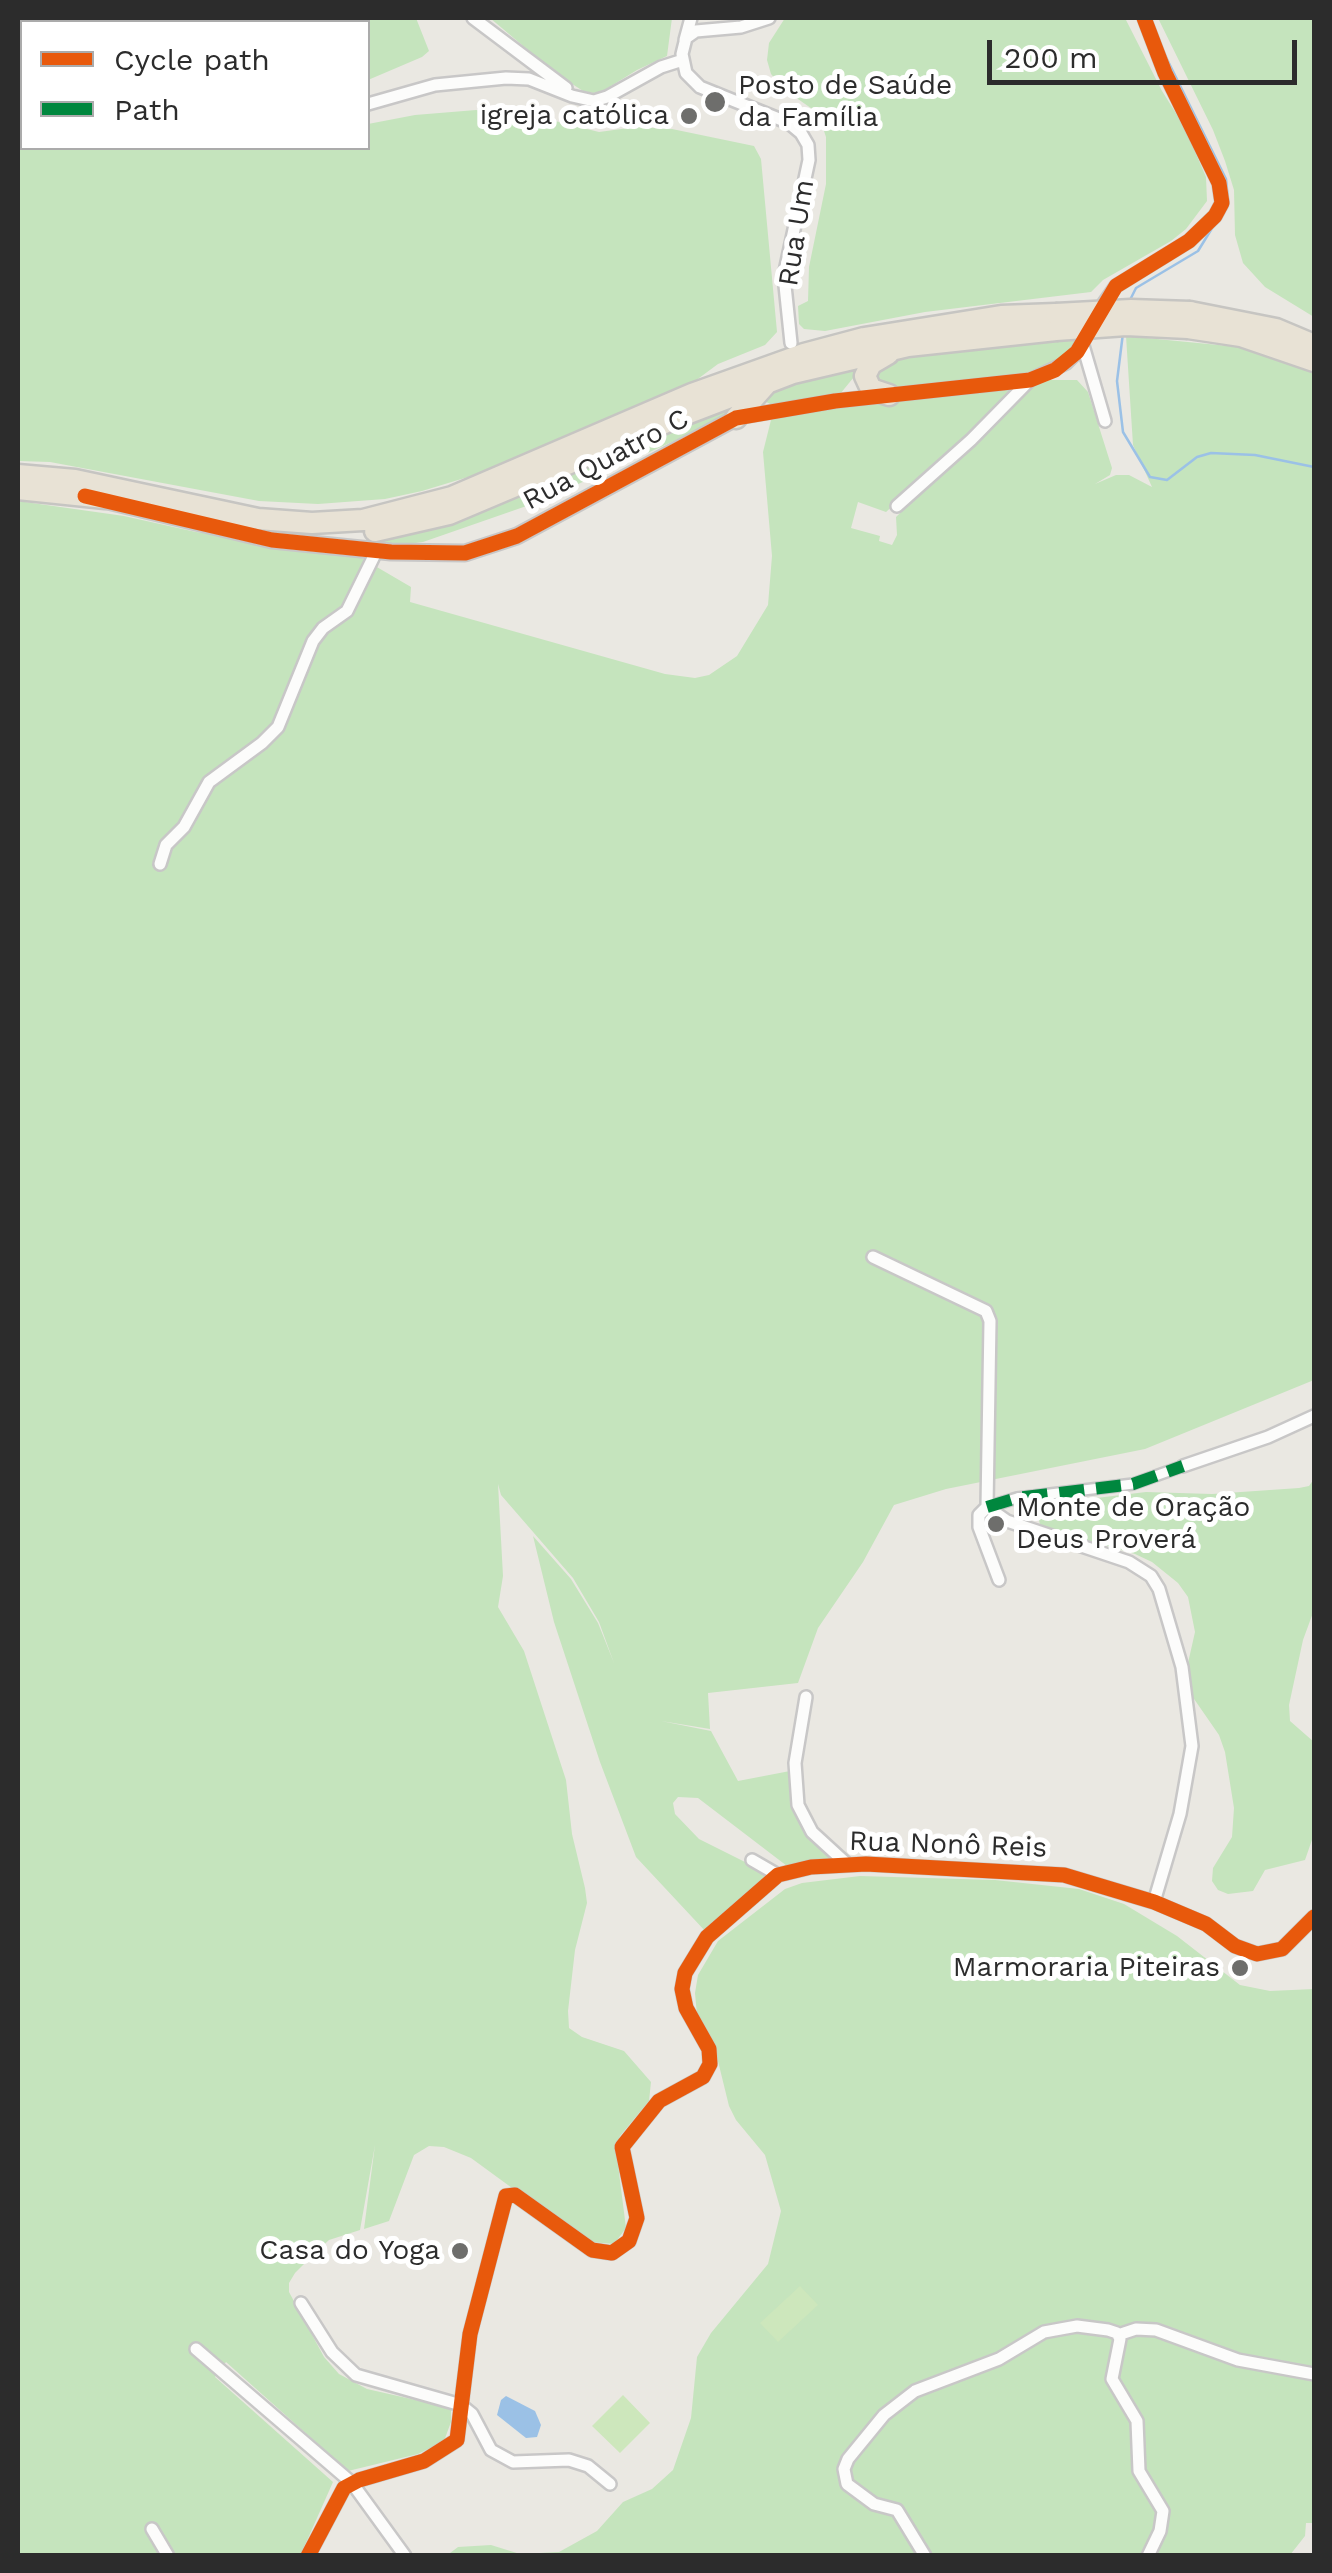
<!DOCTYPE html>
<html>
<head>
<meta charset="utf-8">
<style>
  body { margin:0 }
  #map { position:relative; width:1332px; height:2573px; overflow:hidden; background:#eae8e2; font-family:"Work Sans",sans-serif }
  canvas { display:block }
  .frame { position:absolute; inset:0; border:20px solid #2c2c2c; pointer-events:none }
  .legend { position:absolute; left:20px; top:20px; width:350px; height:130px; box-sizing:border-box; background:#fff; border:2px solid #ababab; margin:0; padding:12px 18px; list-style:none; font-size:30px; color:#2c2c2c }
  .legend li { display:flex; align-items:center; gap:20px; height:50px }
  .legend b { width:50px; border:2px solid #ababab }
  .scale { position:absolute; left:987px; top:40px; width:310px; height:45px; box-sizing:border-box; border:5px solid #2c2c2c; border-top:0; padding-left:12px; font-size:30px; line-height:35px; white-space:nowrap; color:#2c2c2c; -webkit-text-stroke:8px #fff; paint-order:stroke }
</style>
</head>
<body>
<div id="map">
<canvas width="1332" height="2573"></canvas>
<div class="frame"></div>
<ul class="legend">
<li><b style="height:12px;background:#e8590c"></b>Cycle path</li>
<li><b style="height:12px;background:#00873e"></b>Path</li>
</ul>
<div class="scale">200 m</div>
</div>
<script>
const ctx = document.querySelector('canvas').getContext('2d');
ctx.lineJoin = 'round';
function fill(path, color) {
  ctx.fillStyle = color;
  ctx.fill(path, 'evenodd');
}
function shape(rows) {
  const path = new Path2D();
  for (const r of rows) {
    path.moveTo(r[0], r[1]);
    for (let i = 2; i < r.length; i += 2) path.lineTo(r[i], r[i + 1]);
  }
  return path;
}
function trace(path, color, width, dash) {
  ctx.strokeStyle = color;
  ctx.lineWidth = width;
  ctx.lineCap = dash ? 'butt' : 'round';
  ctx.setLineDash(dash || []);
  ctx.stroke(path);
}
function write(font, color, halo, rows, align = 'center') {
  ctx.font = font + ' "Work Sans",sans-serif';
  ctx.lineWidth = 10;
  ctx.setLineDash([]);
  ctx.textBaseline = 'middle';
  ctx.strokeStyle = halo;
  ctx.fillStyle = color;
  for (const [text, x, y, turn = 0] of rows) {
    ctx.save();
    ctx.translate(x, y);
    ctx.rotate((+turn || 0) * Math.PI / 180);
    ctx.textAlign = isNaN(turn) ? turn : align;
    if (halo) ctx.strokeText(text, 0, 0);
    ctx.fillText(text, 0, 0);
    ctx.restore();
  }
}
fill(shape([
  [18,18,200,18,205,22,22,22,22,148,368,148,368,124,415,115,476,110,551,120,599,132,636,127,672,129,754,146,761,159,777,332,765,345,718,364,691,384,491,470,422,491,385,499,318,504,259,501,50,462,18,461],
  [240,18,416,18,429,51,422,57,368,80,368,22,242,22],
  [490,18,672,18,667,56,637,70,603,91,593,93,583,91,554,72],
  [785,18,1125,18,1162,91,1184,126,1206,177,1207,201,1186,229,1171,241,1103,280,1091,292,925,312,825,331,804,329,799,324,798,306,808,301,809,267,826,184,826,137,818,113,785,90,771,74,767,60,769,43],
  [1158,18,1314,18,1314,317,1265,287,1243,263,1235,235,1234,190,1225,161,1213,130],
  [1081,331,1073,347,1060,360,1034,372,887,388,881,387,876,377,876,370,885,362],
  [1126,336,1239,347,1290,358,1314,369,1314,1380,1145,1449,946,1489,894,1505,863,1562,818,1628,798,1683,708,1693,710,1729,661,1721,711,1731,738,1781,790,1771,794,1802,839,1861,787,1866,698,1798,678,1797,673,1803,675,1814,699,1839,773,1876,706,1932,636,1857,600,1762,554,1622,533,1536,571,1579,598,1623,614,1663,599,1622,573,1578,501,1495,498,1484,503,1576,498,1607,524,1651,566,1780,572,1834,585,1888,587,1903,575,1950,568,2011,569,2028,582,2037,624,2051,651,2082,649,2101,620,2136,616,2149,626,2228,614,2244,591,2242,575,2234,471,2158,444,2147,429,2146,414,2155,389,2221,364,2229,375,2145,360,2230,329,2240,313,2255,295,2273,289,2283,289,2292,324,2357,339,2374,367,2389,451,2408,451,2422,444,2441,418,2454,348,2471,226,2362,215,2377,333,2482,301,2554,18,2556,18,501,124,516,196,532,358,556,411,587,410,602,665,674,695,678,709,675,737,656,768,605,772,556,763,452,771,420,814,410,1014,388,971,433,886,512,858,502,851,528,880,536,879,541,892,545,897,535,896,517,1032,387,1050,380,1077,380,1088,392,1112,468,1110,475,1095,484,1116,475,1129,475,1152,487,1133,445],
  [863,366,840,394,775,406,766,402,765,398,774,387],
  [753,391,721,420,538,502,423,542,400,545,377,541],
  [1314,1479,1314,1610,1303,1640,1289,1705,1290,1721,1314,1742,1314,1834,1305,1860,1265,1870,1253,1891,1228,1894,1218,1890,1212,1881,1213,1868,1232,1837,1234,1808,1225,1752,1219,1735,1192,1696,1188,1663,1195,1632,1188,1597,1178,1583,1152,1562,1135,1554,1051,1530,1040,1525,1037,1510,1055,1503,1146,1492,1212,1494,1299,1488,1309,1486],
  [860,1876,995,1880,1079,1889,1124,1904,1177,1936,1240,1985,1270,1991,1314,1989,1314,2523,1306,2523,1305,2536,1290,2555,446,2556,458,2547,491,2545,520,2554,559,2552,597,2531,623,2502,652,2489,673,2470,691,2418,697,2357,711,2333,768,2264,781,2211,765,2155,736,2120,729,2106,716,2053,697,2015,695,1993,698,1975,718,1941,785,1889,802,1883]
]), '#c5e4bd');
fill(shape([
  [800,2286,818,2305,778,2342,760,2323],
  [623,2395,650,2423,620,2453,592,2426]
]), '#cde7bc');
fill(shape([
  [506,2396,535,2411,541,2425,537,2437,526,2438,497,2415,501,2400]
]), '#9bc1e6');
trace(shape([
  [1162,49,1226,179,1228,200],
  [1130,300,1136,288,1198,251,1214,225],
  [1123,333,1117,381,1123,432,1150,477,1167,480,1197,457,1211,453,1255,455,1314,467]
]), '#9bc1e6', 2.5);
const pedestrian = shape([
  [987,1507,1017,1498,1133,1484,1183,1466]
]);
const minor = shape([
  [229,18,232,22],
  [473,18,566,88],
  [769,18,741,27,696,31,686,38,682,54,686,73,700,87,789,123,801,133,808,145,809,160,784,276,791,343],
  [685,40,691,18],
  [368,104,435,85,506,78,529,79,572,96,594,101,607,97,661,67,683,60],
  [1099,310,1116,286,1189,241,1215,216,1222,203,1219,183,1165,73,1144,18],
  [1082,342,1105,421],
  [740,417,835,401,1030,380,1066,363,1077,352,1091,327],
  [897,506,971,440,1030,380],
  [160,864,166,845,184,827,209,782,262,743,278,727,313,641,323,628,347,611,375,554],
  [873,1257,986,1311,990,1321,987,1507,1007,1521,1129,1562,1151,1576,1159,1589,1182,1667,1192,1746,1180,1814,1154,1902],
  [1183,1466,1268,1437,1314,1416],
  [987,1507,979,1515,979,1527,999,1580],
  [806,1697,795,1763,798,1805,812,1832,848,1865],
  [752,1860,778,1875],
  [301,2303,332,2352,356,2375,461,2405,472,2414,491,2450,513,2462,569,2460,588,2466,610,2484],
  [1118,2335,1136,2329,1156,2330,1238,2360,1314,2374],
  [196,2349,352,2483,405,2556],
  [152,2529,168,2556],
  [308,2556,344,2488,359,2480,424,2461,457,2440,470,2334,506,2196,515,2195,592,2250,612,2253,629,2241,637,2218,622,2147,659,2101,703,2077,710,2064,709,2049,686,2008,682,1989,685,1973,707,1937,778,1875,811,1867,866,1864,1064,1875,1154,1902,1206,1924,1235,1946,1257,1954,1282,1949,1314,1917],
  [925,2556,897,2510,874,2504,847,2484,844,2469,848,2459,884,2415,915,2391,999,2359,1044,2332,1077,2326,1108,2330,1117,2333,1120,2339,1112,2379,1137,2421,1139,2471,1163,2511,1160,2531,1148,2556]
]);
const tertiary = shape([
  [95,498,272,540,391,552,465,553,517,536,736,418]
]);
const motorway = shape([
  [1190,312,1276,329,1314,345],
  [1188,328,1241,336,1314,361],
  [888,354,871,364,865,376,871,389,889,395],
  [736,418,768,382],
  [18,475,75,480,258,519,312,523,363,520,452,497,692,394,804,354,864,338,1001,316,1056,314],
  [18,489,105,498],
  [375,531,449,514,681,416,793,373,908,346,1056,330]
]);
trace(pedestrian, '#c8c7c7', 14);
trace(minor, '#c8c7c7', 16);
trace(tertiary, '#c8c7c7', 19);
trace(motorway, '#c6c5c2', 25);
trace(pedestrian, '#fcfcfb', 9);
trace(minor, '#fcfcfb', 11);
trace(tertiary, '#fcfcfb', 14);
trace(motorway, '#e8e2d5', 20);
const motorwayBridge = shape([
  [1056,314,1131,310,1190,312],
  [1056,330,1126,325,1188,328]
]);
trace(motorwayBridge, '#c6c5c2', 25, []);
trace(motorwayBridge, '#e8e2d5', 20);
trace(shape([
  [987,1507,1017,1498,1133,1484,1183,1466]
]), '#00873e', 12, [25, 12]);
trace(shape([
  [85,496,272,540,391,552,465,553,517,536,736,418,835,401,1030,380,1055,370,1077,352,1116,286,1189,241,1215,216,1222,203,1219,183,1165,73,1144,18],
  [308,2556,344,2488,359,2480,424,2461,457,2440,470,2334,506,2196,515,2195,592,2250,612,2253,629,2241,637,2218,622,2147,659,2101,703,2077,710,2064,709,2049,686,2008,682,1989,685,1973,707,1937,778,1875,811,1867,866,1864,1064,1875,1154,1902,1206,1924,1235,1946,1257,1954,1282,1949,1314,1917]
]), '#e8590c', 15);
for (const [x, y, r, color] of [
  [715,102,12,"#6e6e6c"],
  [689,116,10,"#6e6e6c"],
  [996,1524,10,"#6e6e6c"],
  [1240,1968,10,"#6e6e6c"],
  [460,2251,10,"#6e6e6c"]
]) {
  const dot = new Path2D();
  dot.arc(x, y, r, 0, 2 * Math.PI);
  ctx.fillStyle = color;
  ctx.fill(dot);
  trace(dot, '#fff', 4);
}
write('28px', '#2c2c2c', '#fff', [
  ["Posto de Saúde",738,86,"left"],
  ["da Família",738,118,"left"],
  ["igreja católica",669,116],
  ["Monte de Oração",1016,1508,"left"],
  ["Deus Proverá",1016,1540,"left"],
  ["Marmoraria Piteiras",1220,1968],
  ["Casa do Yoga",440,2251]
], 'right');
write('28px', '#2c2c2c', '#fff', [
  ["Rua Um",797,233,-81],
  ["Rua Quatro C",606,460,-28],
  ["Rua Nonô Reis",948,1845,2]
]);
</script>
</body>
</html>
